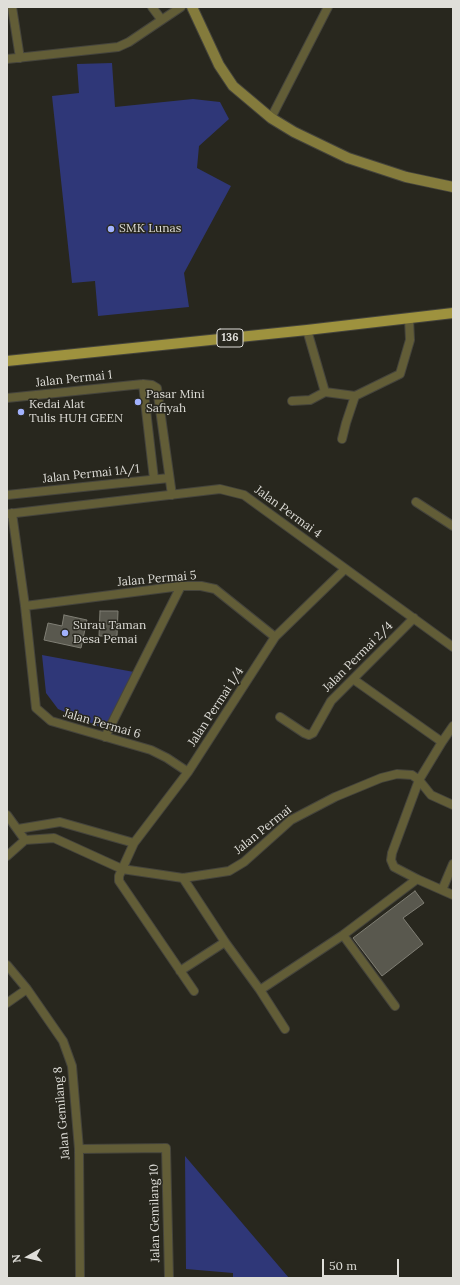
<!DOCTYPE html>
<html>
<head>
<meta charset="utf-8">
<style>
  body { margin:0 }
  #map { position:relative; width:460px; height:1285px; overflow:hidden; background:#28271e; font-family:Lora,serif }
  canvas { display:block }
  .frame { position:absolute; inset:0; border:8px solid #dfded9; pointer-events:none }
  .north { position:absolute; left:8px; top:1237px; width:40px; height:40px; -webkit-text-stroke:3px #28271e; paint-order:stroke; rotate:262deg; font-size:11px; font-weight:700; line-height:16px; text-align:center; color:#dfded9 }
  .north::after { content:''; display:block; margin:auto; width:14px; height:18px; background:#dfded9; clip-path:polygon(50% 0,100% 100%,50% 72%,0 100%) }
  .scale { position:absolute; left:322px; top:1259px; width:77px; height:18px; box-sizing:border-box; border:2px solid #dfded9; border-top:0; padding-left:5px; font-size:12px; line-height:14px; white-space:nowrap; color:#dfded9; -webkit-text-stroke:3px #28271e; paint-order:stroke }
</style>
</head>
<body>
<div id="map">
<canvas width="460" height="1285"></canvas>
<div class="frame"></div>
<div class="north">N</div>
<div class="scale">50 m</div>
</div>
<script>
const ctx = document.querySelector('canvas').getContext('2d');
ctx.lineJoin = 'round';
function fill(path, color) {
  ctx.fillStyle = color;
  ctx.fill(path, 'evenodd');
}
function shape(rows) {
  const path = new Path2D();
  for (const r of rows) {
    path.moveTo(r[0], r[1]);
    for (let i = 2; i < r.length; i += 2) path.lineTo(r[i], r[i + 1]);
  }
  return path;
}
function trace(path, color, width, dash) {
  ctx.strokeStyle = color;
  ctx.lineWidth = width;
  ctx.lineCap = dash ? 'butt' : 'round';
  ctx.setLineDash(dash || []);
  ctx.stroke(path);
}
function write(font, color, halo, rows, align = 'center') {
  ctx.font = font + ' Lora,serif';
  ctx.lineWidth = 3;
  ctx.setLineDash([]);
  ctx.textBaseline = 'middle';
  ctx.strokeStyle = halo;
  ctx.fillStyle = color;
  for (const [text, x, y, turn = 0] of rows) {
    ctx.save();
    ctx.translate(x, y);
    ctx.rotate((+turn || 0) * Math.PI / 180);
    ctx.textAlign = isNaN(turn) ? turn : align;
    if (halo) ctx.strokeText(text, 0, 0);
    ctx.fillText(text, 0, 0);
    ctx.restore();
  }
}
fill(shape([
  [112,63,115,107,193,99,220,102,229,119,199,146,197,168,231,186,184,273,189,307,98,316,95,281,72,283,52,96,79,93,77,64],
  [42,655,134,672,105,729,58,709,46,693],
  [185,1156,289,1278,233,1278,233,1273,186,1269]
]), '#2f3778');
const building = shape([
  [100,611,118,611,117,636,99,636,100,611],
  [64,615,87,620,81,648,44,640,48,623,62,626,64,615],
  [415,891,424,903,403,918,423,944,382,976,353,938,415,891]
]);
fill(building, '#59584e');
trace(building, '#807f75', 1);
const minor = shape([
  [12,7,20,58],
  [152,7,161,19],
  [7,59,118,47,129,42,181,7],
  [271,118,328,7],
  [307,330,325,392],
  [143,384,154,479],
  [7,398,143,384,152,385,157,388,172,495],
  [292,401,310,400,325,392,355,396],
  [342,439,346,423,355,396,400,374,410,340,409,319],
  [7,495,169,478],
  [416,502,453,526],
  [12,513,25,606,36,708,51,721,151,750,167,758,188,772],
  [7,514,220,489,244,495,453,647],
  [25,606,181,586,201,586,215,589,275,637],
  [353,679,442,742],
  [280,717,304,733,309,735,313,733,331,701,414,618],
  [453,726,442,742,419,780,392,853,391,860,394,867,417,879,453,895],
  [105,737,181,586],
  [7,815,25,840],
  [18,829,60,822,134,843],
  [7,856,25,840,54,838,122,869,183,878,229,871,244,862,291,820,335,797,381,778,397,774,412,775,419,780,431,795,453,805],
  [183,878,225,942,260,990,285,1029],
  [442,890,453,864],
  [343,935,395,1006],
  [7,965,27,989,63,1041,72,1066,79,1149,80,1278],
  [180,971,225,942],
  [260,990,343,935,417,879],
  [194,991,119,881,119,876,134,843,188,772,275,637,345,569],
  [7,1003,27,989],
  [79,1149,166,1148,169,1278]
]);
const secondary = shape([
  [192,7,219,65,233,86,271,118,294,132,348,158,406,177,453,187]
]);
const primary = shape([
  [7,361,307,330,453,313]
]);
trace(minor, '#45443c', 10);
trace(secondary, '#45443c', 12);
trace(primary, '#45443c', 12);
trace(minor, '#625d37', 8);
trace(secondary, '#847b3c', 10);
trace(primary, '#9e923e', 10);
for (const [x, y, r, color] of [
  [111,229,4,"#a2b2fd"],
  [138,402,4,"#a2b2fd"],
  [21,412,4,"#a2b2fd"],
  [65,633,4,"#a2b2fd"]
]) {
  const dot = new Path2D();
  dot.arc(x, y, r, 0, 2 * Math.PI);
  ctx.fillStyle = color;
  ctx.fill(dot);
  trace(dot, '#28271e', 1.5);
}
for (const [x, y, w] of [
  [230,338,26]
]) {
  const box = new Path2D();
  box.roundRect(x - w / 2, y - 9, w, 18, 3);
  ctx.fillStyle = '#28271e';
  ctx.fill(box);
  trace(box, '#dfded9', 1);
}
write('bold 11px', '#dfded9', null, [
  ["136",230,338]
]);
write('12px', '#dfded9', '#28271e', [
  ["SMK Lunas",119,229],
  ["Pasar Mini",146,395],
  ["Safiyah",146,409],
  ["Kedai Alat",29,405],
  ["Tulis HUH GEEN",29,419],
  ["Surau Taman",73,626],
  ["Desa Pemai",73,640]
], 'left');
write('12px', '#dfded9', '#28271e', [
  ["Jalan Permai 1",74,379,-6],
  ["Jalan Permai 1A/1",91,474,-6],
  ["Jalan Permai 4",288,512,36],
  ["Jalan Permai 5",157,579,-5],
  ["Jalan Permai 2/4",358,657,-45],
  ["Jalan Permai 1/4",216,707,-57],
  ["Jalan Permai 6",102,724,16],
  ["Jalan Permai",263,830,-39],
  ["Jalan Gemilang 8",62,1113,-95],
  ["Jalan Gemilang 10",155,1213,-91]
]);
</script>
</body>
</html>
